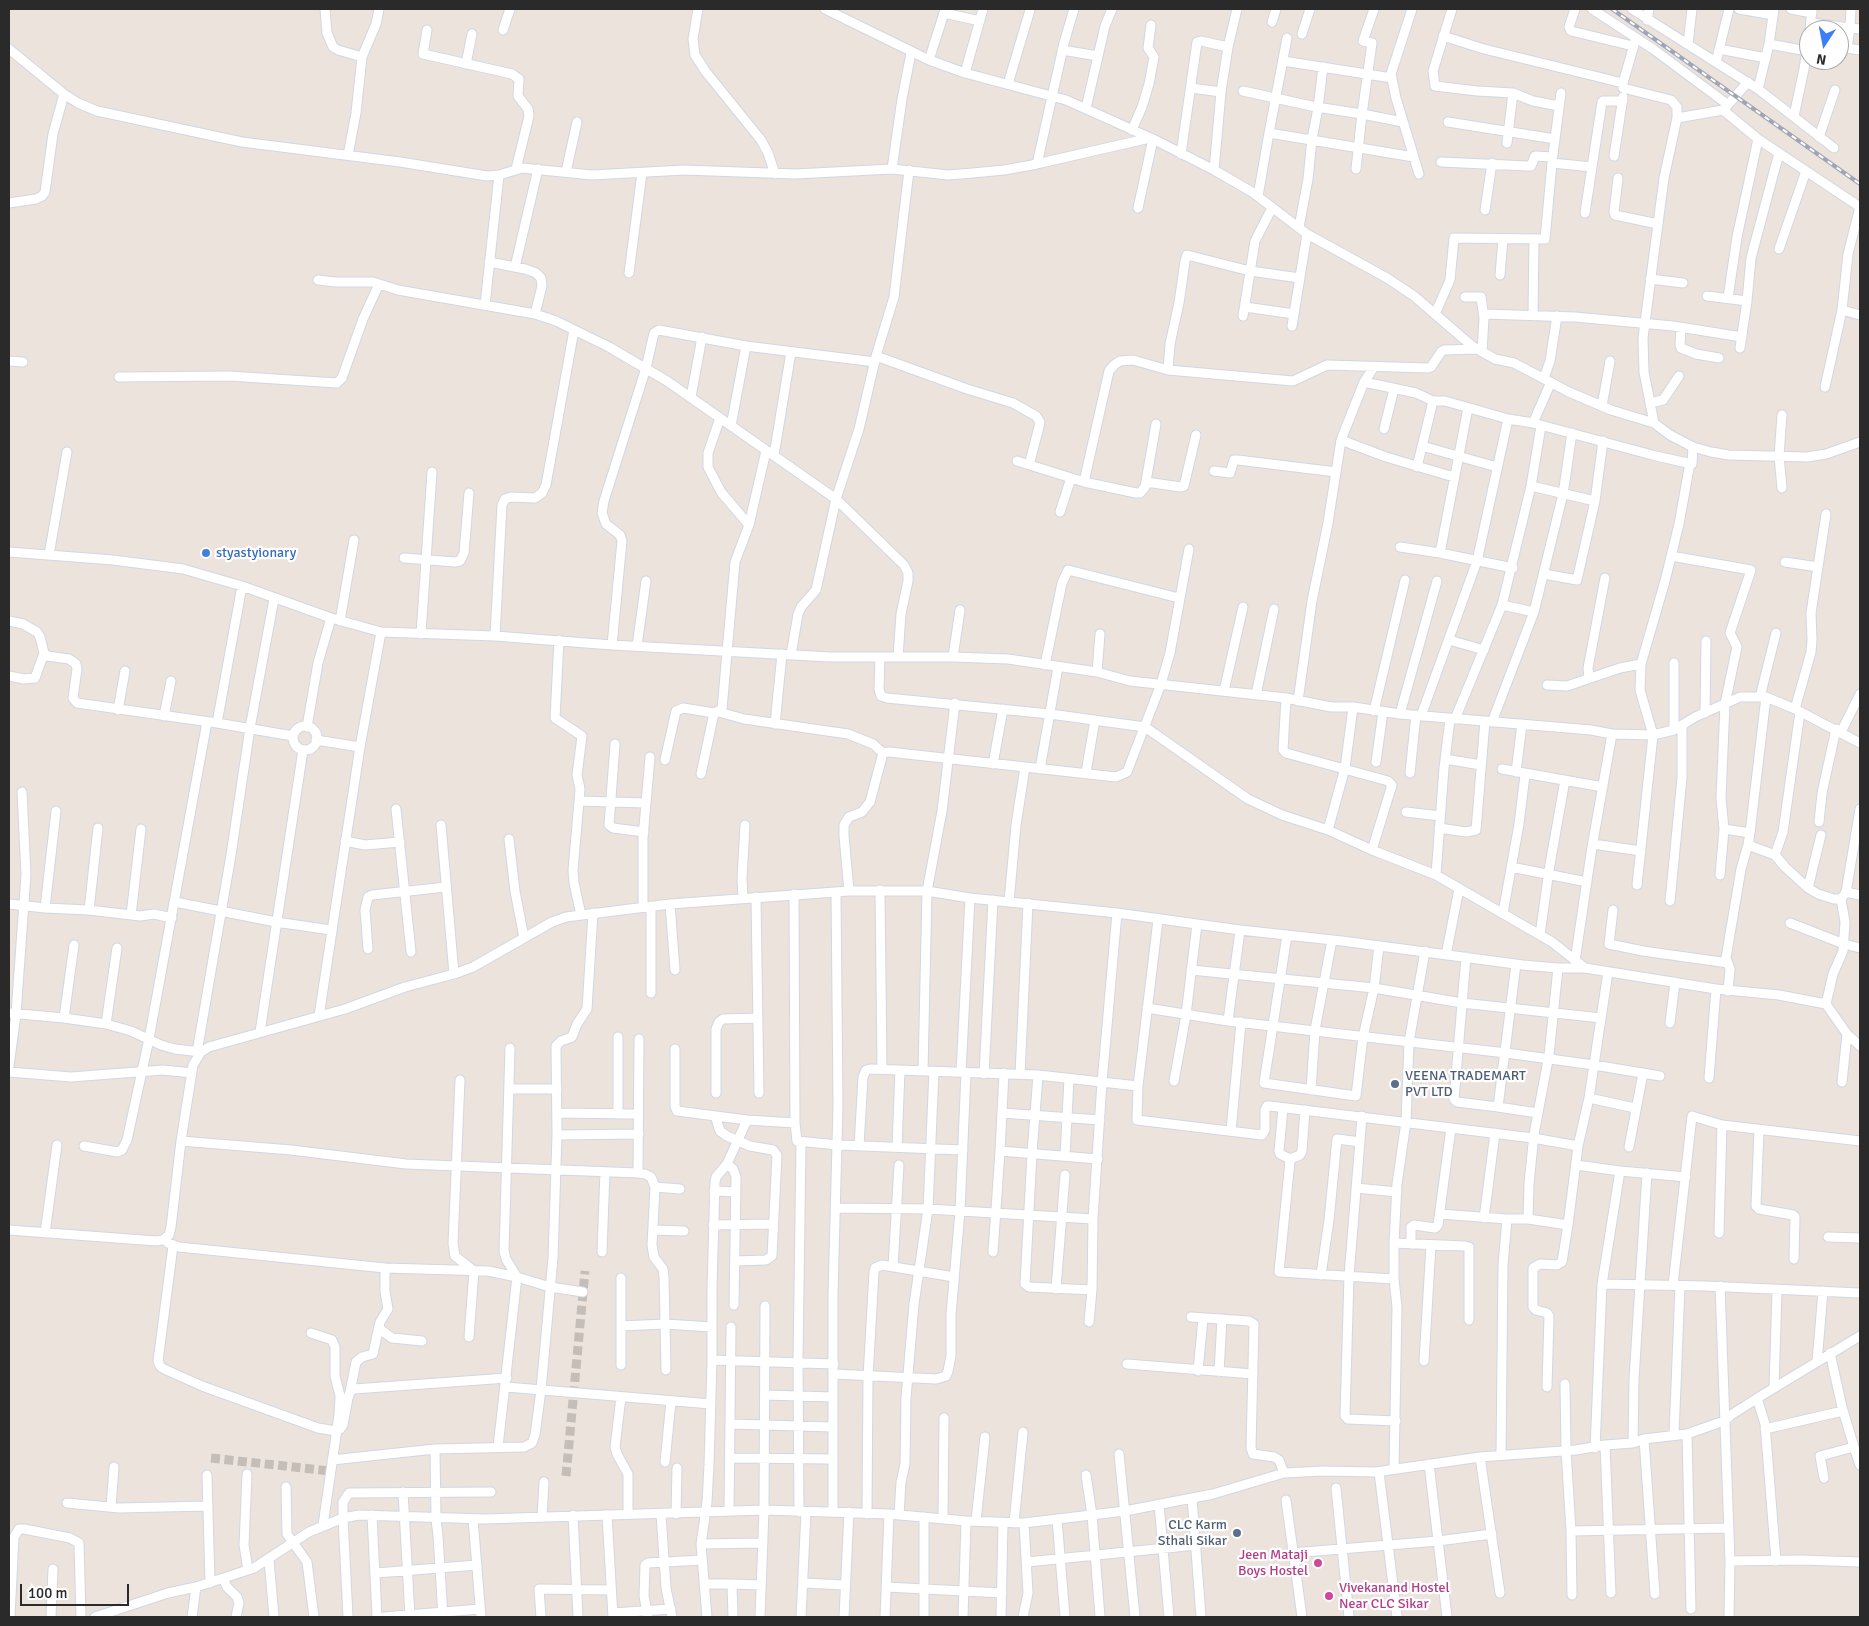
<!DOCTYPE html>
<html>
<head>
<meta charset="utf-8">
<style>
  body { margin:0 }
  #map { position:relative; width:1869px; height:1626px; overflow:hidden; background:#ece3dc; font-family:Signika,sans-serif }
  canvas { display:block }
  .frame { position:absolute; inset:0; border:10px solid #2a2a2a; pointer-events:none }
  .north { position:absolute; left:1799px; top:20px; width:50px; height:50px; box-sizing:border-box; background:#fff; border:1px solid #aaa; border-radius:50%; rotate:191deg; font-size:14px; font-weight:700; line-height:20px; text-align:center; color:#2a2a2a }
  .north::after { content:''; display:block; margin:auto; width:18px; height:22px; background:#3b7efa; clip-path:polygon(50% 0,100% 100%,50% 72%,0 100%) }
  .scale { position:absolute; left:20px; top:1584px; width:109px; height:22px; box-sizing:border-box; border:2px solid #2a2a2a; border-top:0; padding-left:6px; font-size:15px; line-height:18px; white-space:nowrap; color:#2a2a2a; -webkit-text-stroke:4px #fff; paint-order:stroke }
</style>
</head>
<body>
<div id="map">
<canvas width="1869" height="1626"></canvas>
<div class="frame"></div>
<div class="north">N</div>
<div class="scale">100 m</div>
</div>
<script>
const ctx = document.querySelector('canvas').getContext('2d');
ctx.lineJoin = 'round';
function shape(rows) {
  const path = new Path2D();
  for (const r of rows) {
    if (r.length === 3) {
      path.moveTo(r[0] + r[2], r[1]);
      path.arc(r[0], r[1], r[2], 0, 2 * Math.PI);
      continue;
    }
    path.moveTo(r[0], r[1]);
    for (let i = 2; i < r.length; i += 2) path.lineTo(r[i], r[i + 1]);
  }
  return path;
}
function trace(path, color, width, dash) {
  ctx.strokeStyle = color;
  ctx.lineWidth = width;
  ctx.lineCap = dash ? 'butt' : 'round';
  ctx.setLineDash(dash || []);
  ctx.stroke(path);
}
function write(font, color, halo, rows, align = 'center') {
  ctx.font = font + ' Signika,sans-serif';
  ctx.lineWidth = 4.5;
  ctx.setLineDash([]);
  ctx.textBaseline = 'middle';
  ctx.strokeStyle = halo;
  ctx.fillStyle = color;
  for (const [text, x, y, turn = 0] of rows) {
    ctx.save();
    ctx.translate(x, y);
    ctx.rotate((+turn || 0) * Math.PI / 180);
    ctx.textAlign = isNaN(turn) ? turn : align;
    if (halo) ctx.strokeText(text, 0, 0);
    ctx.fillText(text, 0, 0);
    ctx.restore();
  }
}
trace(shape([
  [211,1458,330,1471],
  [566,1476,585,1271]
]), '#c5beb8', 9, [9, 4.5]);
const street = shape([
  [325,9,327,33,333,47,338,50,362,57],
  [698,9,693,39,695,55,706,72,761,140,768,153,775,174],
  [825,9,929,60,965,73,1066,100,1153,139,1214,170,1252,192,1307,234,1387,278,1414,296,1472,346,1495,359,1514,363,1569,392,1611,410,1654,423,1670,435,1693,447,1711,452,1729,455,1807,457,1826,454,1860,442],
  [1412,9,1391,74,1396,98,1419,174],
  [1452,9,1433,71,1435,86,1477,91,1513,93,1533,101,1559,106],
  [1575,9,1569,27,1571,31,1633,46],
  [1592,9,1653,49,1727,104],
  [1632,9,1758,89,1834,148],
  [1739,9,1773,15],
  [1791,9,1812,13],
  [1851,9,1850,28,1860,29],
  [1647,20,1649,9],
  [1272,22,1276,9],
  [1811,23,1850,28,1847,48],
  [427,30,423,54,512,74,519,79,518,96,528,109,529,116,516,169],
  [503,30,510,9],
  [1810,30,1812,9],
  [1302,34,1310,9],
  [1443,36,1484,49,1623,83],
  [1636,38,1623,83,1623,88,1671,100,1677,107,1677,118,1664,178,1643,338,1644,372,1654,423],
  [1688,44,1692,9],
  [1769,44,1807,51],
  [1839,47,1860,50],
  [9,49,64,94,78,103,97,111,242,142,400,162,487,176,499,175,522,168,592,175,684,170,795,174,892,169,948,175,973,173,1004,170,1032,165,1150,138],
  [1719,49,1766,58],
  [1062,50,1098,56],
  [929,60,944,13,980,21],
  [1283,61,1392,78],
  [1716,62,1729,9],
  [466,64,472,34],
  [965,73,983,9],
  [1008,84,1030,10],
  [1191,88,1221,92],
  [1758,89,1769,44,1774,9],
  [1243,91,1316,107,1362,114,1372,43,1363,41,1374,9],
  [1086,108,1105,26,1112,9],
  [1725,108,1748,82],
  [1794,116,1804,69,1809,38],
  [1677,118,1723,110,1758,139,1860,207,1848,254,1842,310,1825,387],
  [1448,122,1555,139],
  [1132,130,1142,107,1149,84,1154,57,1148,48,1151,25],
  [1269,133,1287,38],
  [1819,137,1835,90],
  [1507,143,1513,93],
  [1181,154,1197,42,1201,41,1228,47],
  [348,155,356,113,362,57,376,24,379,9],
  [1614,156,1623,97],
  [1441,162,1528,166,1531,166,1535,156,1552,157],
  [1552,162,1561,93],
  [1037,164,1064,43,1074,9],
  [892,169,902,99,911,53],
  [1356,169,1362,114,1403,122],
  [1214,170,1221,92,1228,47,1237,9],
  [566,172,577,122],
  [1618,178,1614,212,1615,215,1658,224],
  [1258,196,1269,133,1414,157],
  [9,203,36,199,42,196,45,192,53,134,64,94],
  [1138,208,1153,139],
  [1485,210,1492,163],
  [1585,213,1592,167],
  [1299,227,1308,179,1312,139,1318,108,1323,67],
  [1779,249,1806,171],
  [489,262,525,269,536,273,541,278,542,286,535,314],
  [515,267,538,169],
  [629,273,642,173],
  [1500,275,1503,239],
  [1650,279,1683,283],
  [318,280,335,282,373,282,398,290,535,314,556,321,609,347,667,381,836,499,904,565,908,573,908,581,901,614,898,657],
  [1707,296,1747,301],
  [1465,297,1481,297,1484,318,1482,352],
  [1728,298,1737,237,1758,139],
  [485,305,499,175],
  [1245,307,1294,314],
  [1842,310,1860,315],
  [1435,314,1450,280,1454,238,1545,239,1552,163,1592,167,1602,102,1603,101,1623,101],
  [1484,314,1575,317,1673,326,1742,337],
  [1533,315,1534,239],
  [1243,316,1255,241,1272,208],
  [1292,326,1307,234],
  [1681,328,1680,345,1681,348,1696,354,1719,358],
  [1740,348,1747,301,1751,258,1779,153],
  [876,356,967,389,1013,403,1036,416,1040,422,1039,427,1029,465],
  [9,361,23,362],
  [1168,370,1170,344,1179,303,1185,261,1187,255,1250,271,1300,278],
  [119,377,229,376,337,383,342,378,363,319,379,284],
  [1544,378,1550,361,1557,316],
  [1364,382,1416,393,1433,401,1445,401,1508,419,1533,423,1656,456,1692,464,1693,447],
  [691,397,702,337],
  [1650,403,1663,400,1679,376],
  [1602,406,1610,361],
  [1782,415,1779,456,1782,488],
  [720,418,708,453,708,467,721,492,749,525],
  [1533,423,1551,382],
  [731,426,746,346],
  [1384,429,1394,389],
  [1341,440,1386,457,1454,477],
  [1422,446,1497,467],
  [774,455,791,352],
  [1017,461,1084,482,1136,493,1140,493,1145,487,1156,424],
  [1417,467,1433,401],
  [1214,471,1230,473,1234,460,1238,460,1336,472],
  [1084,482,1109,371,1114,365,1120,361,1133,360,1168,370,1293,381,1327,365,1428,368,1431,367,1441,352,1444,350,1477,349],
  [1146,482,1181,487,1184,486,1196,435],
  [1531,486,1595,501],
  [1060,512,1071,478],
  [1400,547,1440,553,1513,568],
  [9,552,113,560,183,569,242,586,331,618,381,632,495,636,612,645,830,657,953,657,1008,659,1097,672,1130,681,1286,698,1331,707,1353,707,1400,714,1591,730,1612,734,1653,735,1674,730,1695,717,1740,697,1766,697,1795,709,1860,743],
  [1440,553,1468,408],
  [49,555,67,452],
  [1671,556,1751,570,1730,633,1737,647,1725,704,1721,798,1724,829,1720,875],
  [404,558,455,562,460,561,464,553,469,493],
  [1785,562,1818,567],
  [1544,574,1577,580,1595,501,1603,441],
  [1502,605,1534,612],
  [9,621,23,624,37,632,40,637,44,653,47,656,69,659,76,664,77,669,73,698,77,703,217,723,293,736],
  [340,621,354,540],
  [421,634,432,472],
  [495,636,502,505,505,499,511,497,535,498,542,493,546,485,574,330],
  [559,640,555,718,582,736,577,775,580,789,579,801,573,870,574,883,581,915],
  [1449,640,1484,650],
  [612,645,622,541,620,535,606,524,602,513,604,501,646,368,654,333,659,330,746,346,875,362],
  [637,646,646,581],
  [791,655,798,614,801,607,816,590,836,499,859,429,876,356,894,297,909,170],
  [880,657,879,689,881,696,887,698,1050,714,1145,727,1248,799,1282,815,1328,830,1372,850,1436,875,1552,942,1585,968],
  [953,657,960,610],
  [1674,663,1674,730],
  [1045,665,1062,583,1068,570,1179,598],
  [1097,672,1100,634],
  [9,676,24,679,35,678,44,653],
  [1589,678,1588,668,1605,578],
  [1547,685,1567,686,1620,668,1641,664],
  [1224,691,1243,607],
  [1256,695,1274,609],
  [1760,697,1776,633],
  [1286,698,1283,750,1286,753,1388,781,1392,785,1372,850],
  [1298,701,1312,601,1328,523,1341,440,1364,382,1374,367],
  [1795,709,1811,652,1812,640,1811,613,1826,514],
  [118,710,125,671],
  [1374,711,1405,580],
  [719,712,744,719,848,734,873,744,883,753],
  [1705,713,1706,641],
  [1400,714,1437,581],
  [164,716,171,681],
  [1421,716,1477,561,1508,419],
  [1455,719,1502,605,1531,486,1541,426],
  [1492,722,1534,612,1563,494,1572,433],
  [217,723,242,586],
  [775,724,782,654],
  [305,738,12],
  [307,727,318,663,331,618],
  [1841,732,1860,694],
  [316,740,360,747],
  [615,744,609,825,613,828,644,832],
  [1445,759,1481,765],
  [665,760,676,711,683,708,714,713,722,709,735,562,749,525,766,451],
  [1376,762,1383,712],
  [993,764,1003,709],
  [1040,769,1058,667],
  [1502,769,1603,787],
  [1086,772,1095,720],
  [1516,772,1522,724],
  [1410,773,1416,715],
  [701,774,714,713],
  [579,801,646,803],
  [396,809,411,952],
  [1406,812,1440,816],
  [1819,822,1822,793,1836,729],
  [441,825,454,974],
  [1439,828,1466,832,1476,830,1485,721],
  [1724,829,1750,833,1748,845,1775,855,1785,867,1808,888,1818,894,1834,899,1841,899,1846,892,1860,895],
  [1328,830,1345,768,1353,707],
  [1750,833,1766,697],
  [509,839,515,891,524,938],
  [345,841,365,845,400,842],
  [1593,844,1641,851],
  [1775,855,1783,832,1800,712],
  [1511,867,1587,882],
  [1436,875,1444,768,1450,719],
  [1637,885,1653,735,1640,690,1641,664,1665,581,1679,524,1690,463],
  [1808,888,1821,835],
  [880,890,882,1069],
  [849,891,844,836,844,825,849,817,862,812,870,802,883,753,889,752,1116,777,1127,772,1161,684,1170,653,1189,549],
  [1846,892,1860,809],
  [794,894,795,1123,797,1141,838,1145,963,1150],
  [756,897,759,1093],
  [743,898,742,879,745,825],
  [1670,901,1682,778,1682,725],
  [175,902,276,922,331,930],
  [1009,902,1016,825,1025,767],
  [9,904,45,908,89,910,140,916,154,914,172,918],
  [670,904,675,970],
  [651,906,651,993],
  [643,907,643,838,650,757],
  [45,908,56,811],
  [89,910,98,828],
  [1613,910,1609,944,1643,951,1728,963],
  [1503,913,1519,824,1525,775],
  [131,915,141,829],
  [1158,920,1138,1086,1137,1120,1262,1135,1265,1130,1265,1110,1267,1106,1270,1106,1533,1138,1578,1146],
  [1790,923,1844,944,1860,948],
  [1287,935,1264,1083,1356,1096,1363,1037,1374,988,1379,946],
  [1540,935,1549,870,1565,780],
  [368,949,365,910,368,897,372,895,446,887],
  [1446,955,1459,889],
  [1466,957,1454,1099,1457,1102,1498,1107,1516,964],
  [1575,961,1592,847,1612,734],
  [1191,970,1374,988,1462,1003,1601,1018],
  [1728,991,1730,969,1726,958,1741,869,1749,841],
  [1826,1004,1833,974,1843,951,1845,922,1841,899],
  [1147,1008,1228,1021,1506,1053,1594,1065,1660,1076],
  [9,1013,64,1018,106,1024,131,1031,161,1045,175,1049,201,1052],
  [319,1016,360,747,381,632],
  [64,1018,74,945],
  [1228,1021,1240,930],
  [1670,1023,1675,982],
  [106,1024,117,948],
  [260,1032,303,750],
  [675,1049,675,1106,677,1111,747,1120,795,1123],
  [197,1052,231,855,250,728,274,599],
  [9,1066,16,1014,26,875,22,792],
  [923,1071,927,891,942,811,955,703],
  [9,1072,71,1077,163,1070,192,1073],
  [961,1072,970,898],
  [984,1074,993,900],
  [1020,1074,1028,903],
  [1038,1075,1032,1153,1025,1284,1029,1287,1092,1290],
  [1709,1078,1716,989],
  [460,1080,453,1244,455,1256,474,1271,469,1337],
  [1174,1081,1186,1015,1197,924],
  [1842,1082,1847,1034],
  [509,1089,557,1089],
  [1311,1090,1315,1030,1332,940],
  [716,1093,716,1029,719,1022,723,1019,758,1018],
  [1589,1098,1635,1108],
  [1498,1107,1538,1113],
  [1283,1108,1279,1151,1280,1154,1288,1158,1290,1161,1279,1272,1394,1279],
  [557,1113,638,1114],
  [1002,1113,1100,1120],
  [618,1114,618,1037],
  [715,1116,720,1131,727,1136,750,1146,773,1150,777,1155,772,1256,766,1260,735,1261],
  [1362,1116,1349,1276,1345,1416,1348,1419,1396,1421],
  [1759,1129,1756,1206,1759,1209,1793,1215,1795,1217,1794,1259],
  [1231,1131,1241,1022],
  [557,1135,639,1134],
  [181,1141,291,1150,406,1164,638,1173,645,1174,651,1177,655,1187,652,1245,654,1257,663,1269,664,1277,666,1370],
  [84,1146,117,1152,122,1150,127,1140,149,1039,207,722],
  [859,1146,863,1077,866,1070,870,1069,1038,1075,1138,1086],
  [897,1147,900,1070],
  [1629,1147,1643,1073],
  [1000,1151,1098,1159],
  [1065,1156,1069,1079],
  [1290,1159,1300,1155,1302,1151,1305,1110],
  [727,1164,733,1169,736,1177,734,1305],
  [1576,1165,1620,1171,1686,1177],
  [638,1173,639,1039],
  [655,1187,680,1189],
  [1356,1188,1397,1192],
  [714,1191,736,1192],
  [835,1208,928,1209,1093,1219],
  [1440,1214,1507,1219],
  [1484,1218,1495,1133],
  [1528,1219,1529,1184,1534,1134,1549,1055,1558,968],
  [713,1225,773,1224],
  [9,1230,156,1241,163,1240,169,1235,171,1227,181,1141,193,1065,201,1052,209,1047,345,1009,405,987,454,974,473,967,552,922,566,917,670,904,849,891,927,891,970,898,1117,913,1240,930,1342,941,1523,965,1558,968,1585,968,1716,989,1779,995,1826,1004,1847,1034,1860,1046],
  [653,1230,684,1231],
  [45,1233,57,1145],
  [1719,1233,1722,1125],
  [1828,1237,1860,1238],
  [168,1243,179,1247,385,1268,488,1271,517,1277,550,1287,583,1292],
  [1394,1243,1465,1246,1469,1247,1469,1320],
  [1411,1244,1411,1227,1414,1225,1435,1228,1438,1225,1451,1128],
  [173,1246,158,1361,160,1366,164,1369,202,1386,318,1428,336,1431,340,1429,343,1425,348,1398,350,1392,354,1389,507,1378],
  [602,1252,605,1172],
  [993,1252,1000,1151,1004,1073],
  [893,1267,899,1165],
  [385,1268,385,1292,388,1309,380,1322,379,1326,381,1330,392,1338,422,1341],
  [1321,1275,1329,1220,1337,1139,1360,1142],
  [1602,1284,1705,1286,1860,1293],
  [1673,1285,1692,1116,1722,1125,1860,1141],
  [1720,1286,1730,1561,1802,1560,1860,1562],
  [1056,1289,1065,1175],
  [1191,1317,1249,1321,1254,1324,1251,1448,1253,1454,1274,1457,1279,1460,1284,1473],
  [1089,1322,1092,1290,1093,1219,1102,1082,1117,913],
  [621,1326,665,1324,712,1327],
  [311,1333,332,1340,335,1347,335,1376,340,1396,339,1415,323,1525],
  [712,1360,834,1364],
  [1424,1361,1431,1245],
  [1817,1362,1823,1291],
  [1127,1364,1253,1374],
  [621,1365,621,1278],
  [1198,1371,1203,1318],
  [1219,1372,1222,1319],
  [834,1374,936,1379,946,1376,948,1371,951,1356,951,1315,960,1211,966,1073],
  [1565,1384,1566,1450,1571,1531,1572,1595],
  [506,1387,711,1404],
  [1547,1387,1549,1316,1547,1313,1536,1310,1533,1307,1533,1268,1540,1264,1557,1265,1562,1262,1568,1225,1578,1146,1589,1098,1608,972],
  [1774,1388,1777,1290],
  [350,1392,356,1362,362,1357,373,1354,379,1326],
  [765,1395,833,1397],
  [621,1397,615,1447,617,1454,628,1474,628,1514],
  [1757,1398,1765,1424,1776,1561],
  [731,1424,833,1427],
  [1765,1429,1843,1411],
  [1687,1434,1691,1609],
  [1674,1435,1680,1286],
  [1644,1439,1655,1594],
  [1633,1443,1634,1379,1647,1173],
  [1605,1445,1611,1593],
  [498,1447,517,1277,506,1259,504,1251,510,1048],
  [1854,1447,1860,1465],
  [1595,1448,1602,1284,1620,1171],
  [435,1449,436,1519,438,1536,443,1617],
  [1119,1454,1135,1617],
  [1501,1455,1503,1265,1507,1219,1528,1219,1568,1225],
  [1480,1457,1500,1593],
  [730,1458,833,1459],
  [332,1460,435,1449,524,1447,532,1443,535,1435,541,1390,553,1258,557,1135,556,1046,561,1041,572,1037,577,1024,587,1009,593,913],
  [665,1462,671,1401],
  [1429,1464,1447,1617],
  [1394,1469,1397,1307,1394,1279,1394,1243,1397,1184,1406,1122,1409,1042,1425,951],
  [1379,1472,1397,1617],
  [247,1474,244,1545,248,1570],
  [207,1475,210,1583],
  [1086,1475,1092,1515,1100,1617],
  [1824,1478,1820,1456,1854,1447,1842,1407,1830,1353],
  [286,1487,287,1534,307,1562,314,1617],
  [1336,1488,1349,1617],
  [403,1492,410,1617],
  [1192,1498,1201,1617],
  [1286,1500,1302,1617],
  [67,1503,119,1508,208,1506],
  [1159,1504,1169,1617],
  [111,1507,114,1467],
  [729,1511,731,1327],
  [799,1512,798,1362,801,1143],
  [833,1512,833,1295,838,1105,836,892],
  [661,1514,666,1588,672,1617],
  [676,1514,677,1468],
  [867,1514,868,1377,874,1272,875,1268,882,1265,954,1277],
  [372,1515,377,1617],
  [573,1515,578,1617],
  [607,1515,613,1617],
  [899,1515,901,1482,905,1464,906,1398,914,1304,928,1209,934,1071],
  [542,1517,544,1482],
  [943,1518,944,1418],
  [473,1519,481,1617],
  [1057,1519,1065,1617],
  [976,1521,985,1437],
  [1014,1523,1023,1432],
  [1571,1531,1728,1528],
  [701,1544,763,1543],
  [1292,1553,1438,1541,1492,1534],
  [269,1560,274,1617],
  [1027,1562,1196,1545],
  [376,1573,477,1565],
  [223,1578,227,1587,237,1597,239,1603,236,1617],
  [803,1583,845,1585],
  [704,1584,732,1584,733,1617],
  [732,1584,761,1585],
  [886,1587,1002,1593],
  [613,1613,671,1609],
  [10,1617,14,1537,19,1529,24,1529,70,1538,79,1543,81,1617],
  [51,1617,53,1569],
  [95,1617,168,1593,196,1587,254,1568,309,1532,343,1518,359,1515,485,1519,764,1510,889,1514,966,1521,1024,1523,1125,1511,1213,1494,1284,1473,1323,1471,1376,1472,1480,1457,1576,1450,1605,1445,1633,1443,1644,1439,1687,1434,1724,1421,1731,1415,1764,1394,1860,1336],
  [192,1617,196,1587],
  [348,1617,343,1518,343,1502,349,1493,491,1492],
  [384,1617,480,1609],
  [541,1617,539,1589,611,1590],
  [648,1617,644,1596,645,1565,648,1563,702,1560],
  [707,1617,701,1544,707,1502,709,1465,712,1360,712,1288,715,1182,716,1177,727,1164,747,1120],
  [760,1617,764,1510,765,1306],
  [801,1617,806,1512],
  [844,1617,849,1512],
  [885,1617,889,1514],
  [924,1617,924,1517],
  [963,1617,966,1521],
  [1001,1617,1003,1523],
  [1023,1617,1028,1593,1024,1523],
  [1729,1617,1730,1561]
]);
trace(street, '#d1d7e3', 11);
trace(street, '#fff', 9);
const rail = shape([
  [1612,9,1860,184]
]);
trace(rail, '#9fa5b4', 4);
trace(rail, '#fff', 2, [5.5]);
for (const [x, y, r, color] of [
  [206,553,5,"#3f7fe0"],
  [1395,1084,5,"#5c6f8a"],
  [1237,1533,5,"#5c6f8a"],
  [1318,1563,5,"#d1479c"],
  [1329,1596,5,"#d1479c"]
]) {
  const dot = new Path2D();
  dot.arc(x, y, r, 0, 2 * Math.PI);
  ctx.fillStyle = color;
  ctx.fill(dot);
  trace(dot, '#fff', 2);
}
write('14px', '#366cbe', '#fff', [
  ["styastyionary",216,553]
], 'left');
write('14px', '#4e5e75', '#fff', [
  ["VEENA TRADEMART",1405,1076],
  ["PVT LTD",1405,1092],
  ["CLC Karm",1227,1525,"right"],
  ["Sthali Sikar",1227,1541,"right"]
], 'left');
write('14px', '#b23c85', '#fff', [
  ["Jeen Mataji",1308,1555],
  ["Boys Hostel",1308,1571],
  ["Vivekanand Hostel",1339,1588,"left"],
  ["Near CLC Sikar",1339,1604,"left"]
], 'right');
</script>
</body>
</html>
